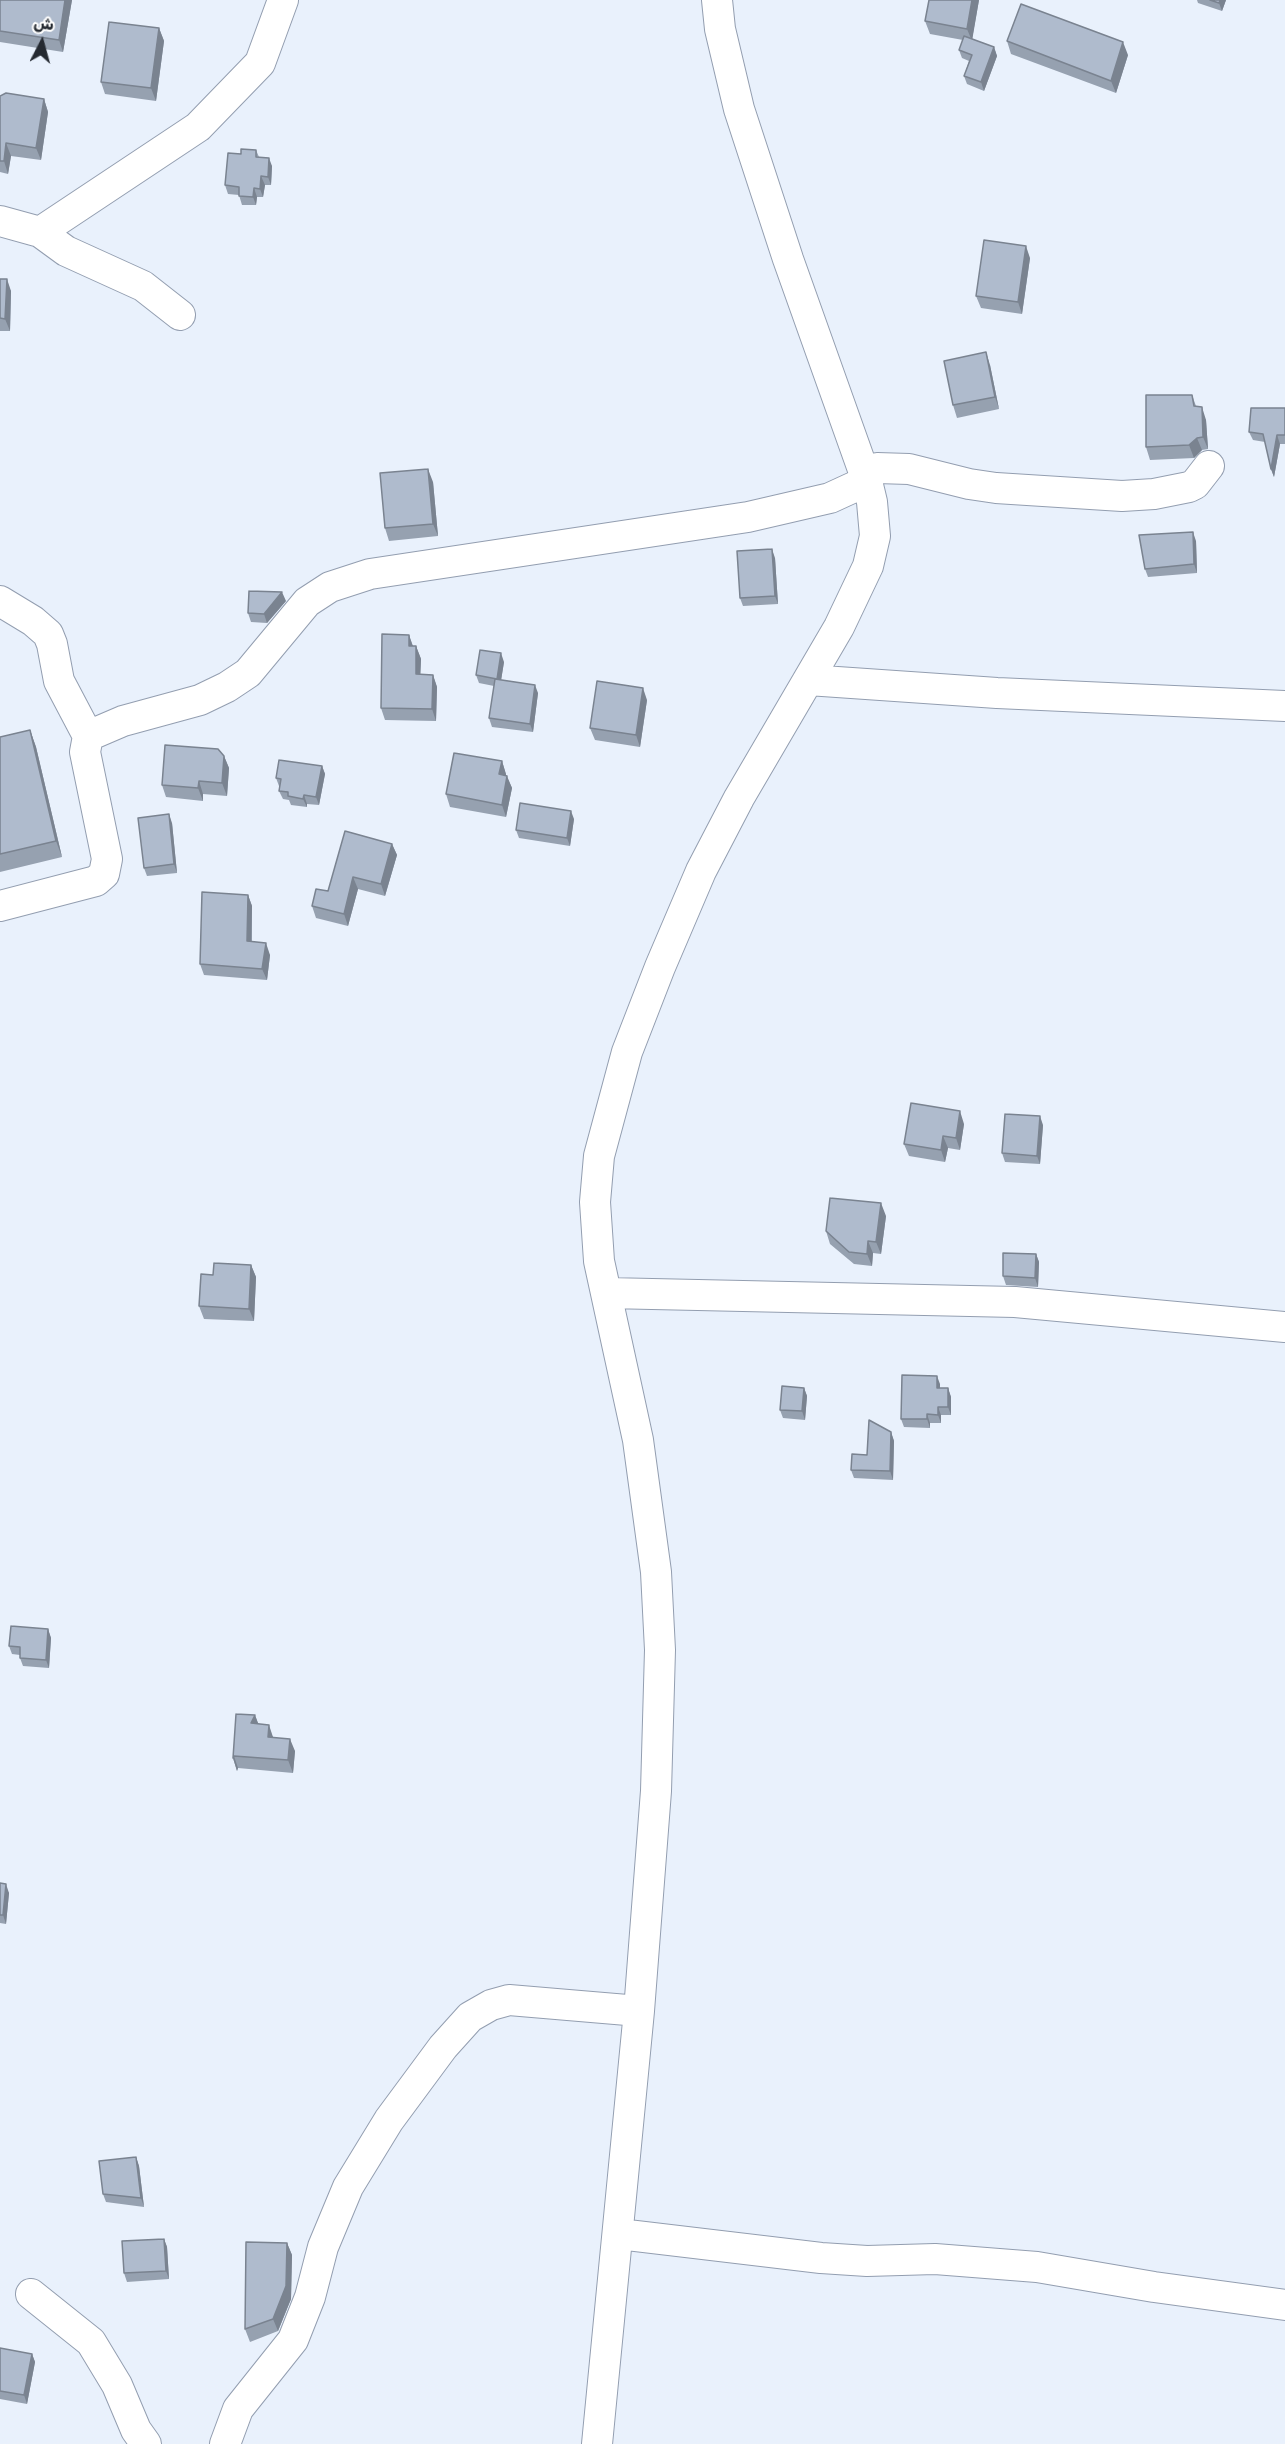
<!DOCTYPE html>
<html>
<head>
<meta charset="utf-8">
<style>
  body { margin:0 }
  #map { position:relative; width:1285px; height:2444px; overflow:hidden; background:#e9f1fc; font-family:Rubik,"Noto Naskh Arabic",sans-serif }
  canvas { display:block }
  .north { position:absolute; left:12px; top:12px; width:60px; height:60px; -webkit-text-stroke:4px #fff; paint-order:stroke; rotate:6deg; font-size:16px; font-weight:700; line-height:24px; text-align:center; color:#252a31 }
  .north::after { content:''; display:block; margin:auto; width:21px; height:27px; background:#252a31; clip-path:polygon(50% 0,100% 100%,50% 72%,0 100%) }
</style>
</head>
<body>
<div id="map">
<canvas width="1285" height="2444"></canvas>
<div class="north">ش</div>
</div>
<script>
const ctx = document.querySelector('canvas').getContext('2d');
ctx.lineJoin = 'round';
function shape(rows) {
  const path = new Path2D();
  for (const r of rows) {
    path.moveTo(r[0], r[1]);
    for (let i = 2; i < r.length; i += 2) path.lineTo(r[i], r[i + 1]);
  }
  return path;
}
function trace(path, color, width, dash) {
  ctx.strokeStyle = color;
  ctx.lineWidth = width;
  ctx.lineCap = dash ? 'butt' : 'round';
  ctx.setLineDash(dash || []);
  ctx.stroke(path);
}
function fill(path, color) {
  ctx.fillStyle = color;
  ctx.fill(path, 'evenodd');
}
const minor = shape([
  [0,221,40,232,66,251,143,286,180,315],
  [40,232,198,127,260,63,283,0],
  [864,471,877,468,909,469,969,484,996,488,1122,496,1154,494,1189,487,1195,484,1209,466],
  [0,601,33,621,48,634,52,644,59,681,88,736,85,752,107,859,104,874,96,881,0,906],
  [808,680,997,693,1285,706],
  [88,736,123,721,200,700,227,687,248,673,307,602,330,587,370,574,748,517,830,498,867,481],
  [607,1293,1015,1302,1285,1327],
  [619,2234,821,2258,867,2261,935,2259,1037,2267,1154,2287,1285,2305],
  [31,2294,91,2342,117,2385,136,2430,146,2444],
  [225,2444,238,2409,293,2340,310,2297,323,2247,348,2187,389,2120,443,2047,470,2017,491,2005,509,2000,639,2011],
  [597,2444,639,2011,656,1791,660,1650,656,1572,638,1440,599,1261,595,1202,599,1156,627,1052,660,967,701,871,739,798,839,627,868,566,875,536,872,502,867,481,788,259,739,109,720,29,717,0]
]);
trace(minor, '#939eb0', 32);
trace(minor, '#fff', 30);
fill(shape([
  [0,0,72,0,63,52,0,42],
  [979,0,972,39,994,47,997,56,984,91,967,84,964,76,969,61,962,58,959,50,963,40,930,34,925,21],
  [1197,0,1226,0,1222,11,1198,3],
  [159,28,164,41,156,101,105,94,101,82],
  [1007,41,1128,55,1116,93,1011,54],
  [0,96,44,99,48,112,41,160,11,156,8,174,0,172],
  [256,150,259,157,272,166,271,185,265,185,263,197,257,197,256,205,242,205,239,195,228,194,225,185,241,154],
  [1030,258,1022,314,981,308,976,296],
  [0,279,11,291,10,331,0,331],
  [990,365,999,409,957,418,953,405],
  [1192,395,1196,406,1206,420,1208,449,1202,450,1194,458,1150,460,1146,447],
  [1285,408,1285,444,1280,444,1274,477,1271,469,1265,442,1253,440,1249,432],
  [433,482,438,536,389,541,385,528],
  [1196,541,1197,573,1148,577,1145,569],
  [775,558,778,604,743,606,740,598],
  [286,601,267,623,251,622,248,613],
  [409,635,413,646,416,646,421,659,420,674,433,675,437,687,436,721,385,720,381,708],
  [504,662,501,680,538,693,533,732,492,727,489,718,494,686,479,683,476,675],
  [647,700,640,747,595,740,590,728],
  [30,730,36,747,62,857,0,872,0,737],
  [224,756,229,768,227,796,203,794,203,801,166,797,162,785],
  [502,761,506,775,512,788,506,817,450,807,446,794],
  [322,766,325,774,319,805,307,804,307,807,291,805,289,800,283,799,279,791,280,787,279,786,276,778],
  [574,819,570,846,519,838,516,830],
  [172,823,177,873,147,876,144,868],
  [392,844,397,855,385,896,358,889,348,926,316,918,312,906,328,891],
  [248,895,252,906,252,942,270,955,267,980,204,975,200,964],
  [964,1124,960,1150,948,1148,945,1162,909,1156,904,1144],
  [1043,1125,1040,1164,1005,1162,1002,1153],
  [886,1216,881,1254,873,1253,872,1266,854,1264,830,1244,826,1231],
  [1036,1254,1039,1262,1038,1287,1006,1285,1003,1276],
  [251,1265,256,1277,254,1321,204,1319,199,1306],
  [940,1384,940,1388,948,1388,951,1397,951,1415,941,1415,941,1423,930,1423,930,1428,904,1427,901,1419],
  [804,1388,807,1396,805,1420,783,1418,780,1410],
  [891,1432,894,1441,893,1480,854,1478,851,1470],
  [48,1629,51,1638,49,1668,23,1666,20,1658,20,1655,12,1654,9,1646],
  [255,1715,258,1724,273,1737,295,1751,293,1773,238,1768,237,1771,233,1758],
  [0,1883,9,1893,6,1924,0,1923],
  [136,2157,139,2166,144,2207,106,2202,103,2194],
  [164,2239,167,2247,169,2279,127,2282,124,2273],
  [287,2243,292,2255,291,2299,278,2331,250,2342,245,2329],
  [0,2348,32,2354,35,2362,27,2404,0,2399]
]), '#96a1b0');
fill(shape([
  [65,0,72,0,63,52,59,40],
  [972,0,979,0,972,41,967,29],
  [1220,0,1226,0,1222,11,1219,3],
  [159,28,164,41,156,101,151,88],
  [1123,42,1128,55,1116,93,1111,81],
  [994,47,997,56,984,91,981,82],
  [44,99,48,112,41,160,36,148],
  [6,143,11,156,8,174,4,161],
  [269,158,272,166,271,185,268,177],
  [261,176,265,185,263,197,260,189],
  [254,188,257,197,256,205,253,197],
  [1026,246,1030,258,1022,314,1018,302],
  [7,279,11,291,10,331,5,319],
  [986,352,990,365,999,409,995,397],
  [1202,407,1206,420,1208,449,1203,437],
  [1277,435,1280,444,1274,477,1271,469],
  [1197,438,1202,450,1194,458,1189,445],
  [428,469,433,482,438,536,433,524],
  [1193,532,1196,541,1197,573,1194,564],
  [772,549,775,558,778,604,775,596],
  [282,592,286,601,267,623,264,614],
  [409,635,413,647,409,646],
  [416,646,421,659,420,687,416,674],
  [501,653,504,662,500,687,497,679],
  [433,675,437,687,436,721,432,709],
  [535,685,538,693,533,732,530,724],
  [643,688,647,700,640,747,636,735],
  [30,730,36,747,62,857,56,841],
  [224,756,229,768,227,796,222,783],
  [502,761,506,774,504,787,499,774],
  [322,766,325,774,319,805,316,797],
  [507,776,512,788,506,817,502,805],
  [199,781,203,794,203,801,198,788],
  [304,795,307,804,307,807,303,799],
  [571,811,574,819,570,846,567,838],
  [169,814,172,823,177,873,174,864],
  [392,844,397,855,385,896,381,884],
  [353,877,358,889,348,926,344,914],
  [248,895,252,906,251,952,247,941],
  [266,943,270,955,267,980,262,969],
  [960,1111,964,1124,960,1150,956,1138],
  [1040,1116,1043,1125,1040,1164,1037,1156],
  [943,1136,948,1148,945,1162,941,1150],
  [881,1203,886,1216,881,1254,876,1242],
  [868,1241,873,1253,872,1266,867,1254],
  [1036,1254,1039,1262,1038,1287,1035,1278],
  [251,1265,256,1277,254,1321,249,1309],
  [937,1376,940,1384,940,1396,937,1388],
  [804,1388,807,1396,805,1420,802,1411],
  [948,1388,951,1397,951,1415,948,1407],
  [938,1407,941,1415,941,1423,938,1415],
  [927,1414,930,1423,930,1428,927,1419],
  [891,1432,894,1441,893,1480,890,1471],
  [48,1629,51,1638,49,1668,46,1660],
  [255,1715,260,1728,251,1723],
  [269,1725,273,1737,268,1737],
  [290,1739,295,1751,293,1773,288,1760],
  [234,1756,238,1768,237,1771,233,1758],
  [6,1884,9,1893,6,1924,3,1915],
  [136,2157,139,2166,144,2207,141,2198],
  [164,2239,167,2247,169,2279,166,2271],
  [287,2243,292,2255,291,2299,278,2331,273,2319],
  [32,2354,35,2362,27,2404,24,2395]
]), '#7a8390');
const building = shape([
  [0,0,65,0,59,40,0,31,0,0],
  [929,0,972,0,967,29,925,21,929,0],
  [1210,0,1220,0,1219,3,1210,0],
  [1021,4,1123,42,1111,81,1007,41,1021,4],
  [109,22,159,28,151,88,101,82,109,22],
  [964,36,994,47,981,82,964,76,972,55,959,50,964,36],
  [6,93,44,99,36,148,6,143,4,161,0,161,0,96,6,93],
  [241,149,256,150,256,157,269,158,268,177,261,176,260,189,254,188,253,197,239,196,239,187,225,185,228,153,241,154,241,149],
  [984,240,1026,246,1018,302,976,296,984,240],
  [0,279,7,279,5,319,0,318,0,279],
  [986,352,995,397,953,405,944,361,986,352],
  [1146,395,1192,395,1194,406,1202,407,1203,437,1197,438,1189,445,1146,447,1146,395],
  [1251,408,1285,408,1285,435,1277,435,1271,469,1263,434,1249,432,1251,408],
  [428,469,433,524,385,528,380,473,428,469],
  [1193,532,1194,564,1145,569,1139,535,1193,532],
  [772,549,775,596,740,598,737,551,772,549],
  [249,591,282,592,264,614,248,613,249,591],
  [382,634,409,635,409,646,416,646,416,674,433,675,432,709,381,708,382,634],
  [480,650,501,653,497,679,476,675,480,650],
  [495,679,535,685,530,724,489,718,495,679],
  [597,681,643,688,636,735,590,728,597,681],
  [30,730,56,841,0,854,0,737,30,730],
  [165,745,218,749,224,756,222,783,199,781,198,788,162,785,165,745],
  [454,753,502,761,499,774,507,776,502,805,446,794,454,753],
  [279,760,322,766,316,797,304,795,303,799,288,796,288,792,279,791,281,779,276,778,279,760],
  [520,803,571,811,567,838,516,830,520,803],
  [169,814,174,864,144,868,138,818,169,814],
  [345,831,392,844,381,884,353,877,344,914,312,906,316,889,328,891,345,831],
  [202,892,248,895,247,941,266,943,262,969,200,964,202,892],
  [911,1103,960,1111,956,1138,943,1136,941,1150,904,1144,911,1103],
  [1005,1114,1040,1116,1037,1156,1002,1153,1005,1114],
  [830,1198,881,1203,876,1242,868,1241,867,1254,849,1252,826,1231,830,1198],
  [1003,1253,1036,1254,1035,1278,1003,1276,1003,1253],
  [214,1263,251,1265,249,1309,199,1306,201,1274,213,1275,214,1263],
  [902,1375,937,1376,937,1388,948,1388,948,1407,938,1407,938,1415,927,1414,927,1419,901,1419,902,1375],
  [782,1386,804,1388,802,1411,780,1410,782,1386],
  [869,1420,891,1432,890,1471,851,1470,852,1454,867,1455,869,1420],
  [11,1626,48,1629,46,1660,20,1658,20,1647,9,1646,11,1626],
  [236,1714,255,1715,251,1723,269,1725,268,1737,290,1739,288,1760,234,1756,233,1758,236,1714],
  [0,1883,6,1884,3,1915,0,1915,0,1883],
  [136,2157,141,2198,103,2194,99,2161,136,2157],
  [164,2239,166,2271,124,2273,122,2241,164,2239],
  [246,2242,287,2243,286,2286,273,2319,245,2329,246,2242],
  [0,2348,32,2354,24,2395,0,2391,0,2348]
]);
fill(building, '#afbbcd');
trace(building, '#7a8390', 1.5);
</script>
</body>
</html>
